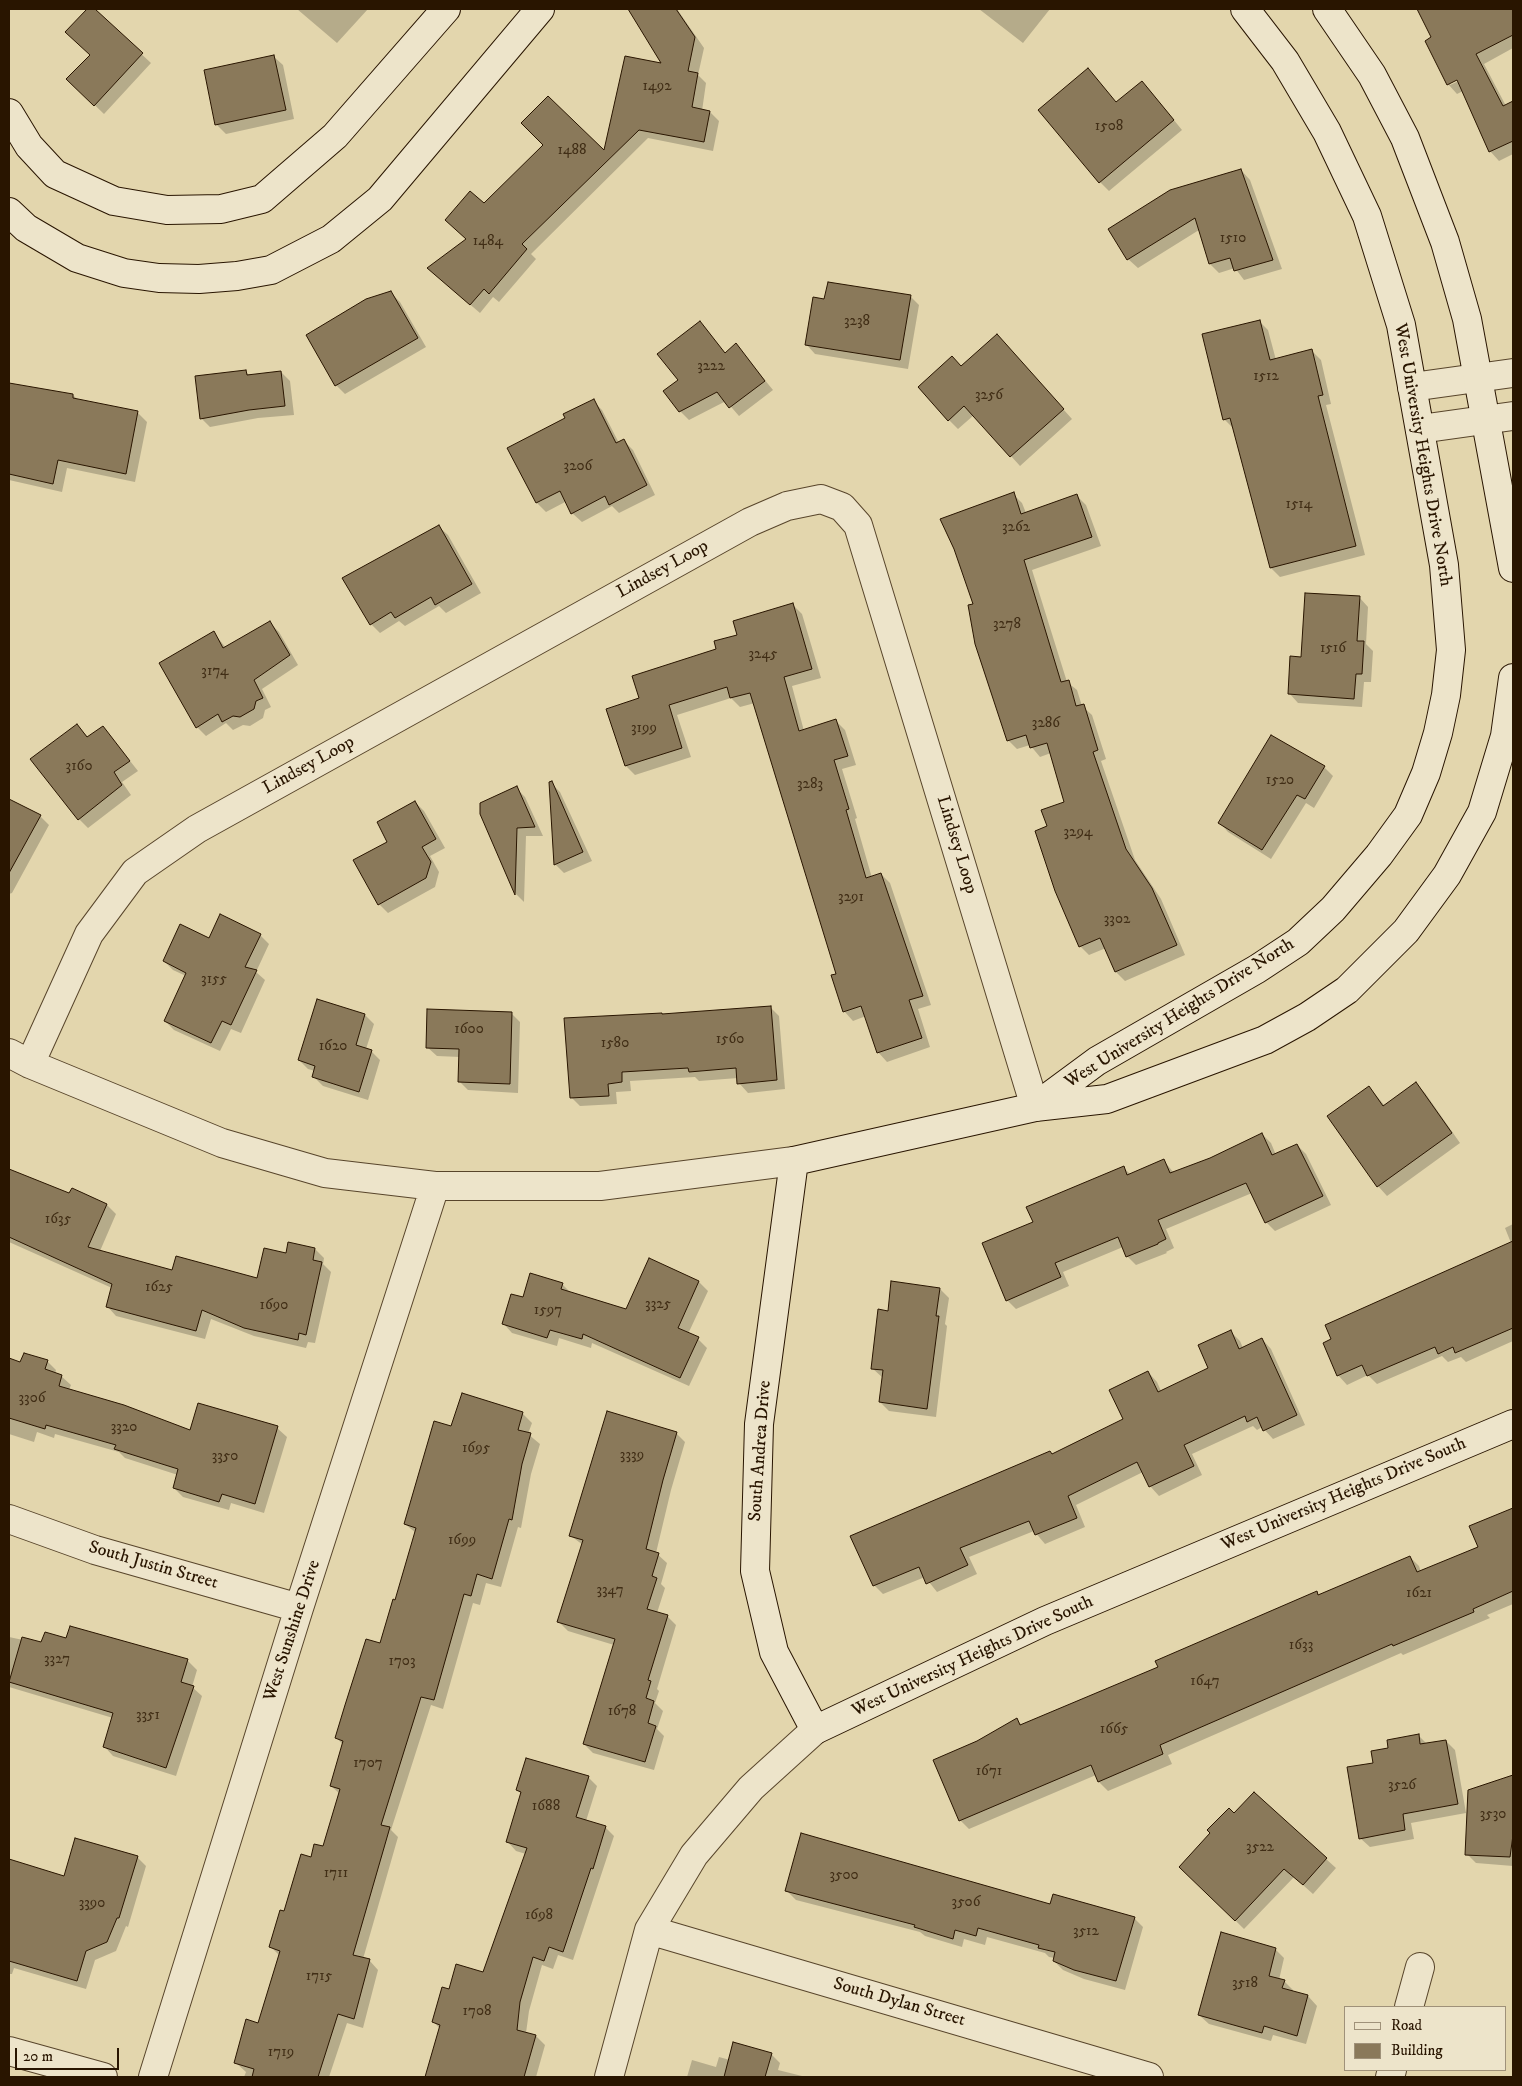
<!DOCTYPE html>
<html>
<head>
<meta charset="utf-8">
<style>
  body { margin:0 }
  #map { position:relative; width:1522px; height:2086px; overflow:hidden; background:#e3d6ad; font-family:"IM FELL DW Pica",serif }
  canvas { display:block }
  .frame { position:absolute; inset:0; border:10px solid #291500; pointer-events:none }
  .legend { position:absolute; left:1344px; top:2006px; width:162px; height:65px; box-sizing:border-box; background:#ede4ca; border:1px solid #9f9179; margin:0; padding:6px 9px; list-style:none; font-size:15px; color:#291500 }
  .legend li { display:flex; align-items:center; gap:10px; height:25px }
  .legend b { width:25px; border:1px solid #9f9179 }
  .scale { position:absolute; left:15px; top:2048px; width:104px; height:22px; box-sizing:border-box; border:2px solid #291500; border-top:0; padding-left:6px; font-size:15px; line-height:18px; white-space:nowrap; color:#291500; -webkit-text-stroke:4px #ede4ca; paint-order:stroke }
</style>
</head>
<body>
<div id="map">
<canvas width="1522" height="2086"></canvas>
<div class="frame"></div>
<ul class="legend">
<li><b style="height:6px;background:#ede4ca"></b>Road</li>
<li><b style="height:14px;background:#8a795a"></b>Building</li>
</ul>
<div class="scale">20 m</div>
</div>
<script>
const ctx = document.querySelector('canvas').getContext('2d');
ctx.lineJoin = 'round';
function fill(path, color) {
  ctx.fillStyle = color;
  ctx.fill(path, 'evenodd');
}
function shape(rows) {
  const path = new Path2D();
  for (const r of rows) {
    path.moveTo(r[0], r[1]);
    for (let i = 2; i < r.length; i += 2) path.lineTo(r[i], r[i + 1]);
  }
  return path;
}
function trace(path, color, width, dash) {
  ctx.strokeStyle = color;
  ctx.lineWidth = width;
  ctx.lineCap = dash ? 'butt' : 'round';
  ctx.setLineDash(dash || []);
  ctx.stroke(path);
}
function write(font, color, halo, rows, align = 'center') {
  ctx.font = font + ' "IM FELL DW Pica",serif';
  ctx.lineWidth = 5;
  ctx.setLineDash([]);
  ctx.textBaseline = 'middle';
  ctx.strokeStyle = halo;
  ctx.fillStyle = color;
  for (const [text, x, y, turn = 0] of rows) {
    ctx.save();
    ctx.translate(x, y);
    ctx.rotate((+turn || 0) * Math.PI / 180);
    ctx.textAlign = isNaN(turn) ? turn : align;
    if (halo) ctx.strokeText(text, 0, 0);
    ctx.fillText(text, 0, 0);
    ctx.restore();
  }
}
fill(shape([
  [89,9,93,9,151,63,104,114,77,88,91,55,67,32],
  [297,9,368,9,337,43],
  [634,9,677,9,704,48,698,75,706,83,702,111,710,112,719,121,713,151,648,138,531,254,536,259,499,302,493,297,480,313,438,277,467,239,485,205,605,152,664,65,631,11],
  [979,9,1050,9,1023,43],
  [1419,9,1513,9,1513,48,1484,64,1506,106,1513,103,1513,154,1499,161,1490,151,1463,91,1457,94,1448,84,1426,42,1433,38],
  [1461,76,1463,79,1450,85,1450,82],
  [273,56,283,65,294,119,226,134,217,125],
  [1151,92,1182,130,1109,191,1100,182,1117,103],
  [1241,170,1250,180,1282,269,1244,280,1235,268,1219,273,1210,264,1199,230,1138,268,1128,259],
  [391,293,400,302,426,347,345,394,336,385],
  [910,296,919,305,908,369,815,354,806,344,825,301],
  [1259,321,1268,330,1276,360,1312,351,1321,360,1331,404,1326,405,1365,555,1280,577,1271,568,1234,429,1224,419],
  [700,323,726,354,736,345,773,390,739,416,726,401,689,420,680,411],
  [1006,345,1072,419,1020,466,974,415,958,429,949,420,961,367],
  [246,372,250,376,281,372,290,381,294,415,258,418,210,427,201,418],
  [9,384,73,395,78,400,138,413,147,422,135,482,67,468,62,492,9,480],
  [593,401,602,410,619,443,624,441,633,450,655,495,619,513,612,506,582,522,572,513,567,501,546,512,537,503,509,448,566,419],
  [1013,494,1022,503,1026,513,1077,496,1086,505,1101,546,1032,570,1067,682,1077,690,1082,706,1092,715,1106,759,1101,761,1135,860,1161,899,1185,955,1125,981,1116,972,1106,948,1089,955,1080,946,1048,827,1065,803,1051,753,1040,757,1030,745,1017,749,1008,740,975,604],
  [438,526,448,535,481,593,446,613,439,606,405,626,399,621,380,633,371,624],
  [1359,597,1368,607,1366,644,1373,651,1371,682,1364,682,1362,707,1298,703,1289,693,1302,658],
  [793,605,802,614,821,678,792,686,804,731,836,721,845,730,856,765,842,769,857,818,855,819,872,878,881,874,890,883,931,1005,918,1009,930,1047,887,1062,878,1052,866,1016,853,1021,844,1011,837,974,755,703,740,707,731,698,677,715,691,757,635,775,626,766,641,699,739,636],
  [270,623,279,632,298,665,262,689,271,707,265,710,263,718,250,726,243,725,233,730,226,723,206,736,197,727,214,633,226,648],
  [77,725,88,737,103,727,138,771,122,782,131,795,88,828,79,819],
  [1324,767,1333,776,1314,808,1306,803,1271,859,1228,832,1219,822],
  [551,783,560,792,592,861,564,873,555,864],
  [516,788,525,797,543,836,526,836,524,902,516,894,481,814],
  [9,800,40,816,49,825,12,893,9,894],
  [415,802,424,811,445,848,430,856,439,872,435,887,388,913,379,904,389,842],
  [260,935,269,944,256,972,265,980,241,1033,231,1029,220,1051,174,1030,165,1021,186,976,173,970,164,961,210,939],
  [770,1007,779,1016,785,1089,748,1093,739,1083,738,1078,699,1081,695,1077,630,1081,631,1091,616,1092,617,1104,580,1106,571,1097,663,1016],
  [511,1013,520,1022,518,1093,468,1090,459,1081,460,1057,437,1056,427,1047],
  [365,1015,374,1024,366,1049,371,1051,380,1060,368,1100,323,1086,313,1076,315,1071,308,1069,299,1060],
  [1416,1084,1425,1093,1460,1143,1387,1196,1378,1186,1328,1116,1369,1087,1385,1106],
  [1262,1134,1271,1143,1276,1155,1297,1145,1306,1154,1331,1205,1275,1231,1266,1222,1252,1193,1166,1229,1174,1248,1166,1252,1167,1253,1136,1265,1127,1256,1123,1247,1063,1272,1069,1286,1016,1309,1007,1300,1034,1222,1123,1167,1131,1175,1164,1161,1174,1173,1211,1159],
  [9,1170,70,1195,73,1190,107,1205,116,1214,100,1251,173,1271,258,1280,287,1255,289,1244,315,1249,324,1258,323,1264,331,1272,315,1343,308,1342,306,1348,254,1336,211,1319,205,1339,116,1316,107,1306,112,1288,9,1242],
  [1513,1224,1513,1341,1466,1362,1461,1357,1448,1362,1442,1356,1377,1384,1368,1375,1347,1385,1338,1375,1511,1243,1505,1228],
  [649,1260,699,1282,708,1291,688,1334,698,1339,707,1348,689,1386,592,1343,591,1348,559,1338,557,1346,512,1333,503,1323,523,1299,562,1284,571,1293,626,1310],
  [940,1289,949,1298,945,1324,947,1326,936,1417,889,1411,880,1402,883,1378,872,1368,889,1312],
  [1230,1331,1240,1341,1243,1348,1262,1339,1271,1349,1305,1425,1273,1439,1262,1427,1257,1430,1253,1426,1192,1454,1202,1475,1159,1496,1150,1486,1143,1472,1076,1505,1085,1527,1045,1544,1034,1531,969,1557,977,1574,937,1592,925,1577,883,1594,874,1585,1053,1455,1124,1419,1148,1372,1157,1382,1161,1391,1210,1369],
  [9,1360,21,1363,47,1361,56,1370,55,1374,61,1376,71,1385,69,1390,191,1432,277,1428,287,1437,264,1513,231,1503,229,1510,183,1497,174,1488,178,1475,125,1458,119,1452,55,1434,54,1438,37,1432,34,1442,9,1434,9,1436],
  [522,1413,532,1423,528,1434,540,1444,531,1474,521,1528,518,1527,501,1587,486,1583,480,1605,473,1603,443,1709,431,1705,391,1830,398,1837,363,1959,369,1960,378,1970,363,2028,347,2023,329,2077,244,2077,246,2072,235,2062,259,2024,280,1956,271,1947,312,1858,324,1848,340,1794,331,1786,343,1745,337,1738,380,1644,396,1601,416,1533,405,1524,452,1428],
  [676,1433,685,1442,671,1490,656,1553,667,1563,661,1584,665,1588,657,1613,667,1616,676,1625,657,1689,659,1691,655,1703,663,1711,657,1729,664,1736,654,1770,593,1753,584,1744,614,1645,568,1631,559,1622,583,1545,571,1536],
  [1513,1509,1513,1604,1487,1615,1490,1618,1403,1655,1401,1653,1168,1755,1172,1764,1108,1791,1099,1782,1096,1775,969,1829,960,1820,978,1742,1017,1720,1023,1726,1160,1668,1316,1593,1319,1595,1410,1557,1419,1566,1421,1572,1480,1548,1470,1527],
  [9,1637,42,1644,66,1640,187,1660,197,1670,192,1687,202,1696,176,1776,113,1756,104,1746,113,1718,9,1687],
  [1419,1736,1427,1744,1446,1741,1455,1750,1466,1813,1411,1823,1414,1839,1370,1847,1360,1838,1390,1749],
  [588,1777,597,1786,586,1821,605,1827,614,1836,573,1960,558,1955,553,1969,542,1965,529,2011,526,2033,536,2036,545,2045,536,2077,523,2077,499,2070,497,2077,426,2077,440,2029,434,2022,449,1991,483,1973,526,1854,516,1851,507,1841,522,1794,517,1790],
  [1513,1777,1513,1866,1476,1863,1467,1854,1469,1791],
  [1254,1794,1336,1868,1313,1894,1294,1877,1244,1929,1181,1867],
  [137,1857,146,1866,128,1927,126,1926,116,1951,95,1960,86,1989,14,1968,12,1974,9,1974,9,1860,65,1877],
  [787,1891,1051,1906,1134,1918,1143,1927,1125,1990,1084,1979,1063,1970,1054,1961,1055,1958,1049,1957,1045,1953,987,1937,985,1945,964,1939,962,1947,925,1936,920,1932,796,1900],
  [1275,1949,1284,1958,1279,1980,1284,1981,1293,1990,1293,1992,1308,1996,1317,2006,1306,2044,1273,2035,1271,2041,1209,2024,1199,2015],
  [771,2054,780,2063,778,2070,806,2077,687,2077,692,2060,716,2067,719,2057,730,2060]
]), '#0003');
const building = shape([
  [87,9,95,9,143,53,94,106,66,79,90,55,65,32,87,9],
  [628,9,676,9,695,37,688,71,698,73,692,107,710,111,704,142,639,130,522,244,527,249,489,294,484,289,470,305,427,268,466,239,445,220,470,191,484,203,543,145,521,123,548,96,604,150,625,56,661,63,628,9],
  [1417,9,1513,9,1513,35,1476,54,1503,106,1513,101,1513,141,1489,152,1457,80,1447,85,1425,41,1431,37,1417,9],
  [274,55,286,110,215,125,204,70,274,55],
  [1088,68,1116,102,1142,81,1174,120,1099,183,1038,110,1088,68],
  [1241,169,1273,260,1234,271,1230,258,1209,264,1195,218,1127,260,1108,229,1170,190,1241,169],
  [828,282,911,295,900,360,805,345,813,297,824,299,828,282],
  [391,291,418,338,335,386,306,335,366,299,391,291],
  [1260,320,1270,360,1312,349,1323,395,1318,396,1356,546,1270,568,1230,418,1223,420,1202,334,1260,320],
  [700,321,725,353,736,343,765,381,729,408,717,392,679,412,663,391,678,380,657,354,700,321],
  [997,334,1064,409,1010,457,964,406,948,421,918,387,952,356,961,366,997,334],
  [246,370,247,375,281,371,285,406,249,410,200,419,195,376,246,370],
  [9,383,73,394,73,398,138,411,126,474,58,460,53,484,9,474,9,383],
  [594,399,616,443,624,439,647,485,609,505,605,496,571,514,560,491,536,503,507,448,565,418,563,414,594,399],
  [1014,492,1021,514,1077,494,1092,537,1024,560,1061,682,1069,680,1076,706,1084,704,1098,750,1093,752,1126,849,1152,888,1177,945,1115,972,1100,938,1079,947,1055,891,1035,831,1047,826,1041,810,1064,802,1047,743,1030,748,1026,735,1007,741,975,644,968,605,973,604,954,549,940,519,1014,492],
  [439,525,472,584,435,605,431,597,395,618,391,612,370,625,342,578,439,525],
  [1305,593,1360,596,1357,641,1364,641,1362,674,1356,674,1354,699,1288,694,1290,656,1301,657,1305,593],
  [793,603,812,669,784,677,799,731,836,719,848,756,834,760,849,809,846,810,866,878,881,873,923,996,909,1000,922,1038,877,1053,861,1006,843,1012,831,975,836,974,750,693,730,698,727,687,669,705,682,748,625,766,606,709,639,698,632,676,716,649,714,641,737,635,733,621,793,603],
  [270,621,290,655,254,680,263,698,256,701,254,709,240,717,233,716,222,722,218,714,196,728,159,663,214,631,223,648,270,621],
  [77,724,87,737,103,726,130,761,114,772,122,785,78,820,30,759,77,724],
  [1271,735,1325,766,1305,799,1297,795,1262,850,1218,823,1271,735],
  [552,781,583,852,554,865,549,782,552,781],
  [517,786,535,827,517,828,515,895,480,814,480,803,517,786],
  [9,799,41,815,9,873,9,799],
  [415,801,436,839,422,847,431,862,426,878,378,905,353,860,387,842,377,822,415,801],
  [220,914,261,934,245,967,257,970,231,1025,222,1021,211,1043,164,1021,186,973,163,961,180,924,209,938,220,914],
  [317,999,365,1014,356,1045,372,1050,359,1092,312,1077,315,1066,298,1060,317,999],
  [771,1006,777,1080,737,1084,736,1068,689,1072,688,1068,622,1072,622,1082,608,1084,609,1096,570,1098,564,1018,662,1013,662,1014,771,1006],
  [427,1009,512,1012,510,1084,458,1082,459,1049,426,1048,427,1009],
  [1416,1082,1452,1133,1377,1187,1327,1116,1369,1086,1383,1106,1416,1082],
  [1262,1133,1272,1155,1297,1144,1323,1196,1265,1223,1246,1183,1158,1220,1166,1239,1158,1243,1158,1244,1126,1257,1118,1237,1055,1263,1061,1277,1006,1301,982,1243,1033,1222,1026,1207,1124,1166,1127,1175,1164,1159,1170,1173,1210,1158,1262,1133],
  [9,1169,69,1193,72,1188,107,1204,88,1247,172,1270,176,1256,257,1278,264,1248,286,1253,288,1242,315,1248,313,1260,322,1262,306,1335,299,1333,298,1340,244,1328,202,1310,196,1331,106,1307,112,1284,9,1237,9,1169],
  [1513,1241,1513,1328,1455,1353,1453,1347,1438,1354,1435,1347,1367,1376,1362,1365,1337,1376,1323,1343,1331,1339,1325,1325,1513,1241],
  [649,1258,699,1281,678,1328,699,1337,680,1378,583,1334,582,1339,550,1330,547,1338,502,1324,511,1294,523,1297,530,1273,563,1283,561,1289,626,1309,649,1258],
  [891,1281,940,1288,936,1316,939,1316,927,1409,879,1402,883,1370,871,1369,878,1309,888,1311,891,1281],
  [1231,1330,1239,1349,1262,1338,1297,1415,1263,1431,1257,1417,1247,1422,1245,1416,1184,1445,1194,1466,1149,1487,1137,1462,1068,1496,1077,1518,1035,1535,1029,1521,960,1548,968,1565,926,1584,919,1567,873,1586,850,1536,1050,1451,1052,1454,1123,1419,1109,1390,1148,1371,1158,1392,1208,1368,1198,1345,1231,1330],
  [24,1353,48,1360,45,1369,62,1375,59,1386,124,1405,190,1430,198,1403,278,1426,255,1504,222,1494,219,1502,173,1488,178,1469,114,1449,116,1445,46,1425,45,1429,9,1418,9,1358,20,1362,24,1353],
  [462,1393,523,1412,518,1430,531,1433,522,1464,512,1520,509,1519,492,1579,477,1574,471,1596,464,1594,434,1700,421,1697,381,1825,390,1827,353,1955,370,1959,354,2019,338,2014,318,2077,252,2077,254,2069,234,2063,246,2019,258,2023,280,1951,269,1947,280,1910,284,1911,301,1854,311,1857,314,1844,323,1846,340,1789,330,1786,343,1741,335,1738,345,1705,366,1639,380,1643,393,1599,395,1600,416,1528,404,1524,434,1421,451,1426,462,1393],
  [607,1411,677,1432,663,1480,646,1549,659,1553,652,1576,657,1578,647,1609,668,1615,648,1680,651,1681,646,1698,654,1701,648,1723,656,1726,645,1762,583,1744,615,1639,557,1622,583,1540,569,1536,607,1411],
  [1513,1508,1513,1591,1473,1609,1474,1612,1393,1646,1392,1644,1160,1745,1163,1754,1098,1782,1091,1765,959,1821,933,1760,977,1741,1017,1718,1020,1725,1158,1667,1155,1661,1317,1591,1318,1595,1410,1556,1417,1572,1478,1547,1469,1526,1513,1508],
  [70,1626,188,1659,181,1682,194,1686,166,1768,103,1747,113,1713,9,1682,22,1637,41,1642,45,1632,66,1638,70,1626],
  [1419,1734,1420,1744,1446,1740,1458,1804,1403,1814,1405,1830,1359,1839,1347,1767,1373,1763,1371,1751,1388,1748,1387,1740,1419,1734],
  [526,1758,589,1776,576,1817,606,1826,593,1869,591,1868,563,1952,549,1947,544,1961,533,1957,520,2002,517,2030,536,2035,524,2077,425,2077,440,2025,432,2022,442,1987,449,1989,456,1964,483,1972,527,1848,506,1842,521,1792,516,1790,526,1758],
  [1513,1775,1513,1835,1510,1857,1465,1855,1468,1790,1513,1775],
  [1254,1792,1327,1858,1303,1885,1284,1869,1235,1921,1179,1867,1210,1833,1207,1830,1229,1808,1234,1813,1254,1792],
  [801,1833,1050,1904,1053,1894,1135,1917,1116,1981,1074,1970,1053,1961,1055,1952,1038,1948,1039,1945,978,1928,976,1936,955,1930,953,1939,914,1927,915,1925,785,1891,801,1833],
  [75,1838,138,1856,119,1918,117,1918,107,1942,86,1951,77,1981,9,1961,9,1859,64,1876,75,1838],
  [1221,1932,1276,1948,1269,1976,1285,1980,1282,1988,1308,1995,1297,2036,1264,2026,1262,2033,1198,2015,1221,1932],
  [733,2042,772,2053,765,2077,724,2077,733,2042]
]);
fill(building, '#8a795a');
trace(building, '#291500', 1);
const street = shape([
  [1412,387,1513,373],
  [1420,429,1513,416],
  [9,1053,30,1064,222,1143,325,1173,435,1186,600,1186,794,1161],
  [30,1064,89,934,135,872,197,829,750,522,787,506,821,499,842,507,858,525,1035,1107],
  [9,1519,95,1550,299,1608],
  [649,1930,1149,2077],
  [1409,2007,1420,1967],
  [9,2051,103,2077],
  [153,2077,299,1608,435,1186],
  [609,2077,649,1930,694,1855,751,1788,815,1730],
  [1390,2077,1392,2070]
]);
const secondary = shape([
  [1327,9,1372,75,1405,138,1445,242,1467,319,1513,568],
  [9,113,29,146,55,174,114,201,167,210,221,209,262,199,335,136,446,9],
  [9,212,26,228,77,258,124,273,159,278,199,279,237,276,271,270,331,239,380,199,540,9],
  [1513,678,1505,736,1482,812,1447,875,1406,931,1347,990,1307,1017,1265,1040,1107,1099,1035,1107,794,1161,759,1424,755,1571,774,1652,815,1730,1045,1621,1513,1424],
  [1036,1106,1097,1061,1257,969,1298,942,1333,909,1379,855,1408,815,1426,773,1438,733,1446,695,1451,650,1444,565,1401,325,1367,216,1327,132,1285,61,1245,9]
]);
trace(street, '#58452b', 30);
trace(secondary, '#291500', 30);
trace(street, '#ede4ca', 28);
trace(secondary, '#ede4ca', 28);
write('15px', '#412e16', null, [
  ["1492",657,87],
  ["1508",1109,127],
  ["1488",572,151],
  ["1510",1233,239],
  ["1484",488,242],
  ["3238",857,322],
  ["3222",711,367],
  ["1512",1266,377],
  ["3256",989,396],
  ["3206",578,467],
  ["1514",1299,505],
  ["3262",1016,528],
  ["3278",1007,625],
  ["1516",1333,649],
  ["3245",763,655],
  ["3174",215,672],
  ["3286",1046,724],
  ["3199",644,729],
  ["3160",79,767],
  ["1520",1280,781],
  ["3283",810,785],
  ["3294",1078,833],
  ["3291",851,898],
  ["3302",1117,920],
  ["3155",214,980],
  ["1600",469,1030],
  ["1560",730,1040],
  ["1580",615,1044],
  ["1620",333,1047],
  ["1635",58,1220],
  ["1625",159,1288],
  ["3325",658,1305],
  ["1690",274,1306],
  ["1597",548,1311],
  ["3306",32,1399],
  ["3320",124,1428],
  ["1695",476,1449],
  ["3339",632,1456],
  ["3350",225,1457],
  ["1699",462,1541],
  ["3347",610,1591],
  ["1621",1419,1594],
  ["1633",1301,1646],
  ["3327",57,1660],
  ["1703",402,1662],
  ["1647",1205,1682],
  ["1678",622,1712],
  ["3351",148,1716],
  ["1665",1114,1730],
  ["1707",368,1764],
  ["1671",989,1772],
  ["3526",1402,1786],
  ["1688",546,1807],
  ["3530",1493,1815],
  ["3522",1260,1848],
  ["1711",336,1874],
  ["3500",844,1876],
  ["3506",966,1903],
  ["3390",92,1904],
  ["1698",539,1916],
  ["3512",1086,1932],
  ["1715",319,1977],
  ["3518",1245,1984],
  ["1708",477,2012],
  ["1719",281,2053]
]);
write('18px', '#291500', '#ede4ca', [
  ["West University Heights Drive North",1422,455,80],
  ["Lindsey Loop",663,570,-29],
  ["Lindsey Loop",309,766,-29],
  ["Lindsey Loop",956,845,73],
  ["West University Heights Drive North",1180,1014,-32],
  ["South Andrea Drive",761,1451,-86],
  ["West University Heights Drive South",1344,1495,-23],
  ["South Justin Street",153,1566,16],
  ["West Sunshine Drive",293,1631,-72],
  ["West University Heights Drive South",973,1657,-25],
  ["South Dylan Street",899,2003,16]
]);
</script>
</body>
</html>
